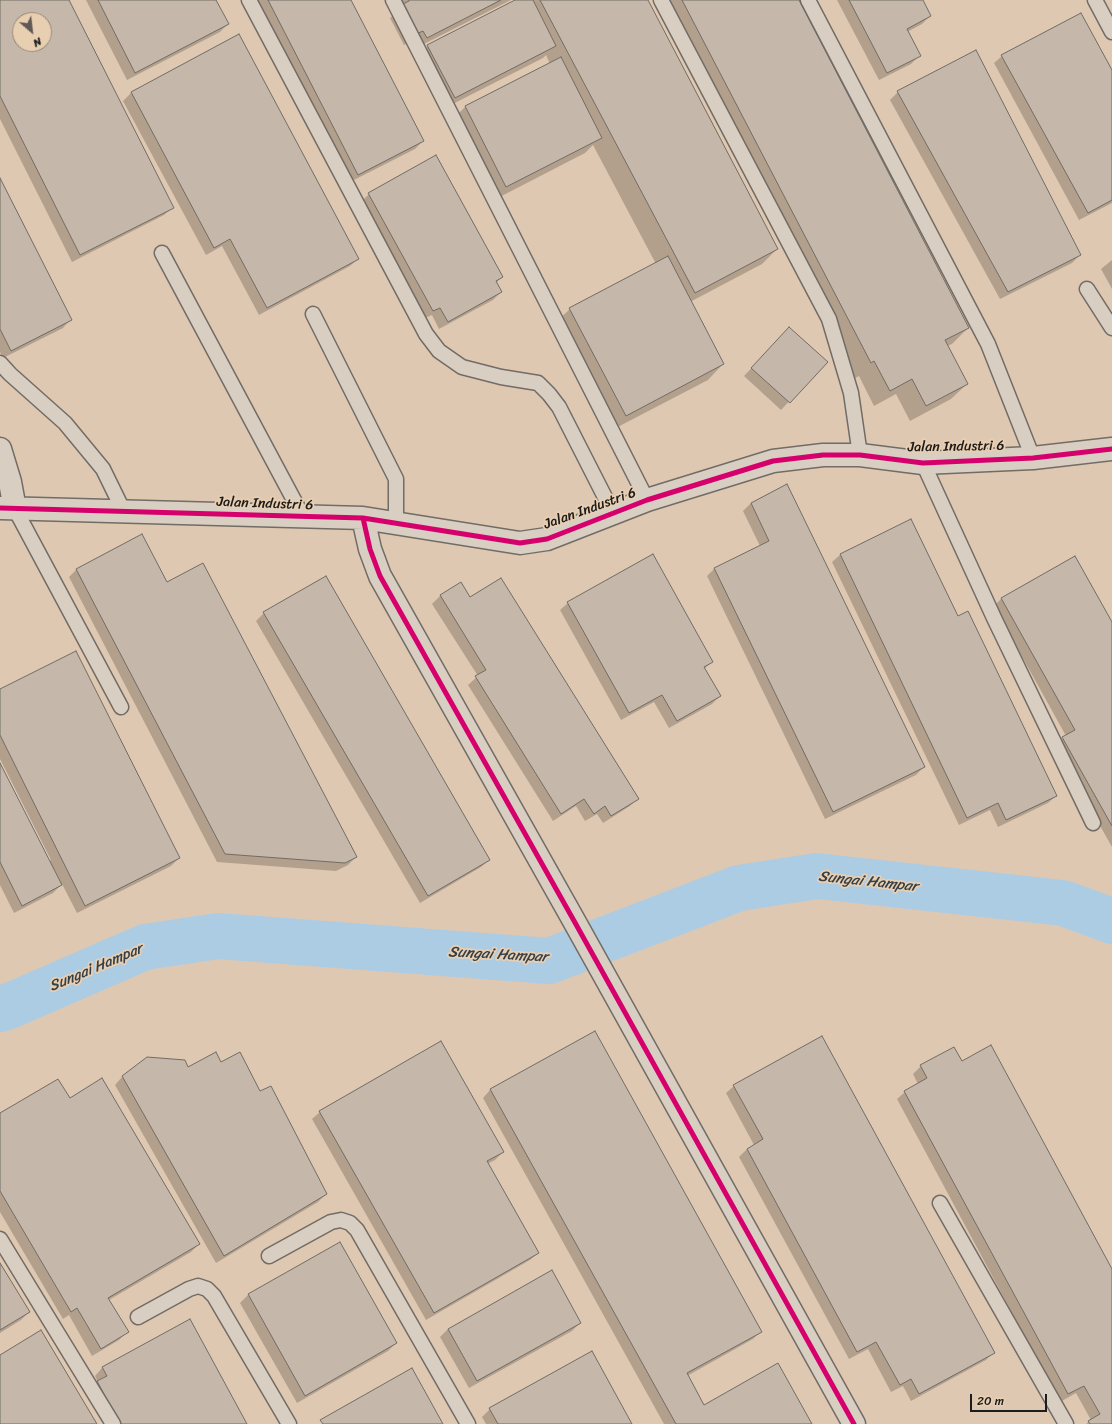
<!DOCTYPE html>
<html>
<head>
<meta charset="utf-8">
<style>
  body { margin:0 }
  #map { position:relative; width:1112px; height:1424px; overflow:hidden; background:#dccebe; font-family:Sriracha,sans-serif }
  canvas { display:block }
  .north { position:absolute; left:12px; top:12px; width:40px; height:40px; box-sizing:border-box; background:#e9cfb1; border:1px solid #978775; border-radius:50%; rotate:152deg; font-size:11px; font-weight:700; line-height:16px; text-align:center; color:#1c1c1c }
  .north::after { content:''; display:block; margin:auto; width:14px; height:18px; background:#5f5a55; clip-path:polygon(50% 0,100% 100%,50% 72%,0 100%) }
  .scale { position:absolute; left:970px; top:1394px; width:77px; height:18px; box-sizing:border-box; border:2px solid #1c1c1c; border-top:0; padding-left:5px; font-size:12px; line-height:14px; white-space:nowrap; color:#1c1c1c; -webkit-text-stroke:3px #e9cfb1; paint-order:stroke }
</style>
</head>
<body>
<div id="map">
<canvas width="1112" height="1424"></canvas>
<div class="north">N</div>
<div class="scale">20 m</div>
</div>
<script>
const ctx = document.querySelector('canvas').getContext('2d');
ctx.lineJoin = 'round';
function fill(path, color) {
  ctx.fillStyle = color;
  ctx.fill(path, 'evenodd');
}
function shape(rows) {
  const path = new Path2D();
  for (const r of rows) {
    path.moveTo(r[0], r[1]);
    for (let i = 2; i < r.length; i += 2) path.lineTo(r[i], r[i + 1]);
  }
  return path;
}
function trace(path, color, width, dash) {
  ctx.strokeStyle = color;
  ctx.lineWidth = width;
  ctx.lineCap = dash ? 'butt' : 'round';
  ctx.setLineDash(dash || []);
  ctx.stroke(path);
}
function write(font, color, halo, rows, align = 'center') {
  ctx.font = font + ' Sriracha,sans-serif';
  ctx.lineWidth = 3.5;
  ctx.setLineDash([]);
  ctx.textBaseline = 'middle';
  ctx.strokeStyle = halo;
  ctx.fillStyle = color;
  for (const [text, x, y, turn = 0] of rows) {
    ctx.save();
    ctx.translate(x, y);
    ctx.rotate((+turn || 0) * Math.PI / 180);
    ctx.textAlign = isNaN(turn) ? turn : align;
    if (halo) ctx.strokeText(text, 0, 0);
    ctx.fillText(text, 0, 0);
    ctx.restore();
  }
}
fill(shape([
  [0,0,1112,0,1112,1424,0,1424],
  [20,20,44,20,44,44,20,44]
]), '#dfc8b1');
fill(shape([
  [0,0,68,0,172,208,164,215,72,262,0,119],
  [20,20,44,20,44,44,20,44],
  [86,0,215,0,228,24,220,32,127,80],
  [256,0,350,0,423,141,415,149,350,182],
  [391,0,511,0,414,49,411,42,404,45,390,18,397,12],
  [517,0,531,0,532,1,534,0,647,0,777,249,762,264,690,302,723,364,708,380,610,431,554,324,570,309,656,264,593,145,585,153,490,202,450,122,465,107,550,64,546,55,543,58,443,109,416,58,428,46],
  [658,0,798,0,968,328,952,344,947,346,967,384,951,399,910,421,896,394,874,406,859,376,855,378],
  [837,0,922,0,930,16,922,24,907,32,919,56,911,64,879,80],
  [238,36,358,259,350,266,259,315,222,246,206,255,123,101,131,93],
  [1002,56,1112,73,1112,203,1079,220,994,63],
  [898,92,1080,255,1072,263,1000,299,890,100],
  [0,180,70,320,63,328,3,358,0,352],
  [369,194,502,277,496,283,501,292,493,300,439,329,432,315,425,318,361,202],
  [1112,260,1112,289,1101,269],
  [782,336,826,362,781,410,744,376],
  [751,503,924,767,916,775,825,819,707,576,715,568,760,546,743,511],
  [911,520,958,617,1056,796,1048,803,998,827,990,810,959,825,832,562,840,555],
  [77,569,167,583,356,857,348,865,336,871,217,862,69,577],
  [460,584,470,598,638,798,630,806,603,823,597,814,585,821,576,806,553,821,468,685,478,676,432,604,440,596],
  [1002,598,1112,624,1112,847,1055,746,1066,736,994,606],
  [568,603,712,662,704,669,720,696,712,704,669,728,654,702,621,720,560,610],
  [264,613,489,860,481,867,420,903,256,621],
  [0,690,179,858,171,866,77,913,62,884,53,893,14,913,0,885,0,766,49,861,51,860,0,759],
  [594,1032,761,1331,753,1339,687,1376,704,1406,811,1424,664,1424,483,1098,490,1090],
  [148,1058,188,1068,220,1063,260,1092,326,1194,318,1202,216,1263,115,1085,122,1077],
  [961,1062,1112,1271,1112,1424,1086,1424,1091,1420,1076,1393,1060,1402,897,1099,905,1092,918,1084,913,1074,921,1066],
  [734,1086,994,1352,986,1360,911,1401,903,1386,891,1392,868,1349,849,1359,739,1157,747,1149,754,1145,726,1093],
  [69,1099,199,1244,191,1252,109,1300,127,1332,119,1340,92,1356,69,1315,63,1319,0,1212,0,1114],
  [320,1112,503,1152,495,1160,487,1164,538,1253,530,1260,426,1320,312,1119],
  [339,1243,396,1343,388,1351,297,1403,240,1303,248,1295],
  [0,1265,29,1312,21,1320,0,1333],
  [190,1320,246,1424,108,1424,90,1390,98,1382,95,1376,102,1368],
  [580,1323,572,1331,469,1388,440,1337,448,1329],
  [490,1409,631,1424,486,1424,482,1417]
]), '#0003');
trace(shape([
  [0,1009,14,1004,145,947,218,936,549,961,739,888,817,876,1063,903,1112,921]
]), '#accce4', 46);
const building = shape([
  [0,0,69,0,174,208,80,255,0,96,0,0],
  [20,20,44,20,44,44,20,44,20,20],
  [98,0,216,0,229,24,135,73,98,0],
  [268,0,351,0,424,141,358,175,268,0],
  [409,0,501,0,427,38,423,31,416,34,401,5,409,1,409,0],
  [515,0,533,0,556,46,455,98,427,45,515,0],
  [540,0,648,0,778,249,695,293,540,0],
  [682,0,799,0,969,328,945,340,968,384,926,406,912,379,890,391,874,361,871,363,682,0],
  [849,0,923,0,931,16,907,29,921,56,887,73,849,0],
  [1081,13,1112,70,1112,200,1088,213,1001,55,1081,13],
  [239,34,359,259,267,308,230,239,214,248,131,92,239,34],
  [976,50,1081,255,1008,292,897,91,976,50],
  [561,57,602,138,506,187,465,106,561,57],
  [436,155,503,277,496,281,502,292,448,322,440,308,433,311,368,193,436,155],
  [0,178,72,320,11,351,0,329,0,178],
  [668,256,724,364,626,416,569,308,668,256],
  [789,327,828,362,790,403,751,368,789,327],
  [787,484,925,767,833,812,714,568,769,541,751,503,787,484],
  [911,519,958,616,968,611,1057,796,1006,820,998,803,967,818,840,554,911,519],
  [142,534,167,582,203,563,357,857,345,863,225,854,76,569,142,534],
  [653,554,713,662,704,667,721,696,677,721,662,695,629,713,567,602,653,554],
  [1075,556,1112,622,1112,826,1062,737,1075,730,1001,598,1075,556],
  [326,576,490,860,428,896,263,612,326,576],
  [501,578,639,799,611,816,605,806,594,814,584,799,561,814,475,676,486,670,440,595,461,582,470,597,501,578],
  [76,651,180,858,85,906,0,735,0,689,76,651],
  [0,763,62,885,22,906,0,862,0,763],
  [595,1031,762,1332,687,1373,704,1405,778,1363,812,1424,676,1424,490,1089,595,1031],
  [822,1036,995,1353,919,1394,911,1379,900,1385,876,1342,857,1352,747,1149,763,1139,733,1085,822,1036],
  [441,1041,504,1152,487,1161,539,1253,434,1313,319,1111,441,1041],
  [991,1045,1112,1269,1112,1424,1090,1424,1088,1421,1100,1414,1084,1386,1068,1394,904,1091,927,1078,920,1065,954,1047,962,1061,991,1045],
  [216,1052,221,1062,240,1052,260,1091,271,1086,327,1194,224,1256,122,1076,147,1057,185,1060,188,1067,216,1052],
  [102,1078,200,1244,108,1298,129,1332,101,1349,77,1308,71,1312,0,1191,0,1113,58,1079,70,1098,102,1078],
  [340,1242,397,1343,305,1396,248,1294,340,1242],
  [0,1263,30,1312,0,1330,0,1263],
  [552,1270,581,1323,477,1381,448,1329,552,1270],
  [190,1319,247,1424,120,1424,97,1381,107,1376,102,1367,190,1319],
  [41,1330,97,1424,0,1424,0,1355,41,1330],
  [592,1351,632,1424,498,1424,489,1408,592,1351],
  [412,1368,443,1424,323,1424,320,1420,412,1368]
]);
fill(building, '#c5b8ab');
trace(building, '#726c65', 1);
const service = shape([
  [249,0,426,334,439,351,462,367,501,377,538,383,549,394,559,407,613,513],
  [393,0,647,500],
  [661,0,829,319,851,393,860,455],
  [808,0,988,344,1033,458],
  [1095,0,1112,32],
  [162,253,303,517],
  [1087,289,1112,328],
  [313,314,396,479,396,523],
  [0,363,10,374,65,423,103,469,124,512],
  [923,463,994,618,1093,823],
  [15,509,121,707],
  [940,1203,1066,1424],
  [0,1239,113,1424],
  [269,1256,331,1222,341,1220,350,1223,357,1230,468,1424],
  [138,1317,189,1289,198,1286,207,1289,214,1296,289,1424]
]);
const minor = shape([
  [0,449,10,482,15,509],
  [0,508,363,518,520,543,547,539,647,500,773,461,823,455,860,455,923,463,1033,458,1112,449],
  [363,518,370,549,380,576,573,919,854,1424]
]);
trace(service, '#726c65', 17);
trace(minor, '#726c65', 25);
trace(service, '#d8cec2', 14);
trace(minor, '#d8cec2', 22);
trace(shape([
  [0,508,363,518,520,543,547,539,647,500,773,461,823,455,860,455,923,463,1033,458,1112,449],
  [363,518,370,549,380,576,573,919,854,1424]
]), '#d6006c', 5);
write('14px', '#1c1c1c', '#e9cfb1', [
  ["Jalan Industri 6",956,447,-1],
  ["Jalan Industri 6",265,504,2],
  ["Jalan Industri 6",590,509,-20]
]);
write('italic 15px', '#353f47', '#e9cfb1', [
  ["Sungai Hampar",868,882,6],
  ["Sungai Hampar",498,955,3],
  ["Sungai Hampar",96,968,-23]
]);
</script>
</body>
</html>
